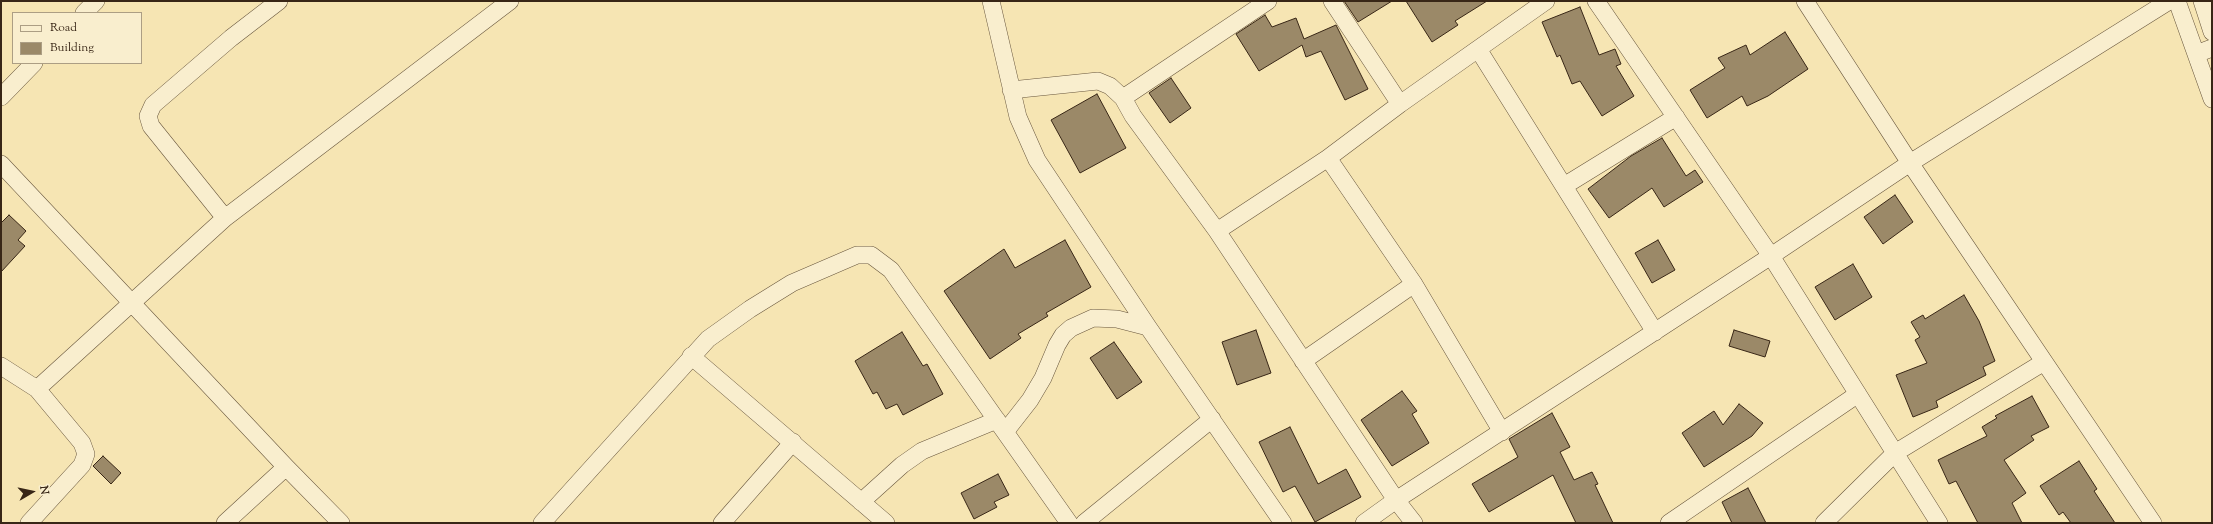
<!DOCTYPE html>
<html>
<head>
<meta charset="utf-8">
<style>
  body { margin:0 }
  #map { position:relative; width:2213px; height:524px; overflow:hidden; background:#f6e5b3; font-family:"Sorts Mill Goudy",serif }
  canvas { display:block }
  .frame { position:absolute; inset:0; border:2px solid #382616; pointer-events:none }
  .legend { position:absolute; left:12px; top:12px; width:130px; height:52px; box-sizing:border-box; background:#f9eece; border:1px solid #ac9e84; margin:0; padding:5px 7px; list-style:none; font-size:12px; color:#382616 }
  .legend li { display:flex; align-items:center; gap:8px; height:20px }
  .legend b { width:20px; border:1px solid #ac9e84 }
  .north { position:absolute; left:12px; top:472px; width:40px; height:40px; -webkit-text-stroke:3px #f9eece; paint-order:stroke; rotate:81deg; font-size:11px; font-weight:700; line-height:16px; text-align:center; color:#382616 }
  .north::after { content:''; display:block; margin:auto; width:14px; height:18px; background:#382616; clip-path:polygon(50% 0,100% 100%,50% 72%,0 100%) }
</style>
</head>
<body>
<div id="map">
<canvas width="2213" height="524"></canvas>
<div class="frame"></div>
<ul class="legend">
<li><b style="height:5px;background:#f9eece"></b>Road</li>
<li><b style="height:11px;background:#9b8968"></b>Building</li>
</ul>
<div class="north">N</div>
</div>
<script>
const ctx = document.querySelector('canvas').getContext('2d');
ctx.lineJoin = 'round';
function fill(path, color) {
  ctx.fillStyle = color;
  ctx.fill(path, 'evenodd');
}
function shape(rows) {
  const path = new Path2D();
  for (const r of rows) {
    path.moveTo(r[0], r[1]);
    for (let i = 2; i < r.length; i += 2) path.lineTo(r[i], r[i + 1]);
  }
  return path;
}
function trace(path, color, width, dash) {
  ctx.strokeStyle = color;
  ctx.lineWidth = width;
  ctx.lineCap = dash ? 'butt' : 'round';
  ctx.setLineDash(dash || []);
  ctx.stroke(path);
}
const building = shape([
  [1344,1,1392,1,1358,22,1344,1],
  [1406,1,1487,1,1455,21,1458,25,1432,42,1406,1],
  [1580,7,1599,55,1615,49,1621,64,1616,66,1634,96,1602,116,1580,81,1572,84,1560,55,1557,57,1542,22,1580,7],
  [1265,15,1272,27,1296,18,1304,39,1336,25,1368,89,1345,100,1321,51,1306,57,1302,45,1259,71,1236,34,1265,15],
  [1785,32,1808,69,1768,96,1747,106,1742,96,1707,118,1690,90,1725,68,1718,58,1746,45,1750,55,1785,32],
  [1171,78,1191,108,1170,123,1149,93,1171,78],
  [1097,94,1126,148,1080,173,1051,120,1097,94],
  [1662,138,1686,176,1695,170,1703,182,1664,207,1652,188,1609,218,1588,189,1631,156,1662,138],
  [1895,195,1913,222,1883,244,1864,217,1895,195],
  [9,215,26,231,18,240,25,246,1,272,1,223,9,215],
  [1065,240,1091,287,1046,313,1048,316,1018,334,1021,338,990,359,944,291,1004,249,1015,268,1065,240],
  [1658,240,1675,270,1652,283,1635,253,1658,240],
  [1853,264,1872,297,1835,320,1815,287,1853,264],
  [1964,295,1979,321,1995,361,1983,367,1986,375,1936,401,1938,407,1913,417,1896,375,1927,363,1915,340,1920,337,1911,322,1923,315,1925,319,1964,295],
  [1256,330,1271,373,1237,385,1222,342,1256,330],
  [1734,330,1770,341,1765,357,1729,346,1734,330],
  [902,332,923,366,927,364,943,394,903,415,897,404,886,409,877,392,873,394,855,361,902,332],
  [1114,342,1142,382,1117,399,1090,358,1114,342],
  [1402,391,1417,411,1412,414,1429,443,1392,466,1361,420,1402,391],
  [2032,396,2049,427,2031,436,2034,440,2004,460,2026,493,2012,503,2022,523,1978,523,1956,481,1949,484,1938,460,1987,436,1982,427,1997,418,1995,416,2032,396],
  [1739,404,1763,423,1752,436,1704,467,1682,433,1714,411,1723,425,1739,404],
  [1552,413,1570,447,1560,452,1574,480,1592,472,1598,484,1595,485,1613,523,1576,523,1553,475,1489,512,1472,484,1518,457,1509,439,1552,413],
  [1290,427,1318,484,1346,469,1361,497,1315,522,1295,486,1283,492,1259,442,1290,427],
  [103,456,121,473,111,484,93,466,103,456],
  [2079,461,2097,489,2094,491,2115,523,2071,523,2063,512,2059,515,2040,486,2079,461],
  [998,474,1009,495,994,502,997,507,974,519,961,493,998,474],
  [1748,488,1766,523,1732,523,1722,502,1748,488]
]);
fill(building, '#9b8968');
trace(building, '#382616', 1);
const street = shape([
  [991,1,1018,117,1037,160,1148,327,1283,523],
  [1332,1,1400,104],
  [1596,1,1771,256,1939,523],
  [1805,1,1910,163,2153,523],
  [2177,1,2212,99],
  [2202,1,2212,32],
  [84,13,96,1],
  [1478,49,1655,332],
  [2196,54,2212,48],
  [1011,90,1098,81,1110,86,1123,98,1133,116,1217,231,1396,500,1414,523],
  [1,97,34,63],
  [1123,98,1268,1],
  [1328,158,1400,104,1546,1],
  [1,164,286,467,341,523],
  [1564,186,1676,117],
  [225,218,151,126,148,116,153,105,231,38,279,1],
  [1217,231,1328,158,1414,284,1502,432],
  [691,356,886,523],
  [1303,361,1414,284],
  [1,366,37,389,82,443,86,454,82,465,29,523],
  [37,389,225,218,510,1],
  [1005,432,1030,400,1043,378,1057,345,1063,335,1071,328,1093,318,1117,319,1148,327],
  [861,502,902,465,922,451,997,420],
  [225,523,286,467],
  [542,523,708,339,750,309,792,283,857,255,871,255,891,270,1069,523],
  [722,523,793,442],
  [1084,523,1212,419],
  [1364,523,1396,500,1771,256,1910,163,2169,1],
  [1669,523,1858,394],
  [1824,523,1895,453,2044,362]
]);
trace(street, '#68563d', 18);
trace(street, '#f9eece', 17);
</script>
</body>
</html>
